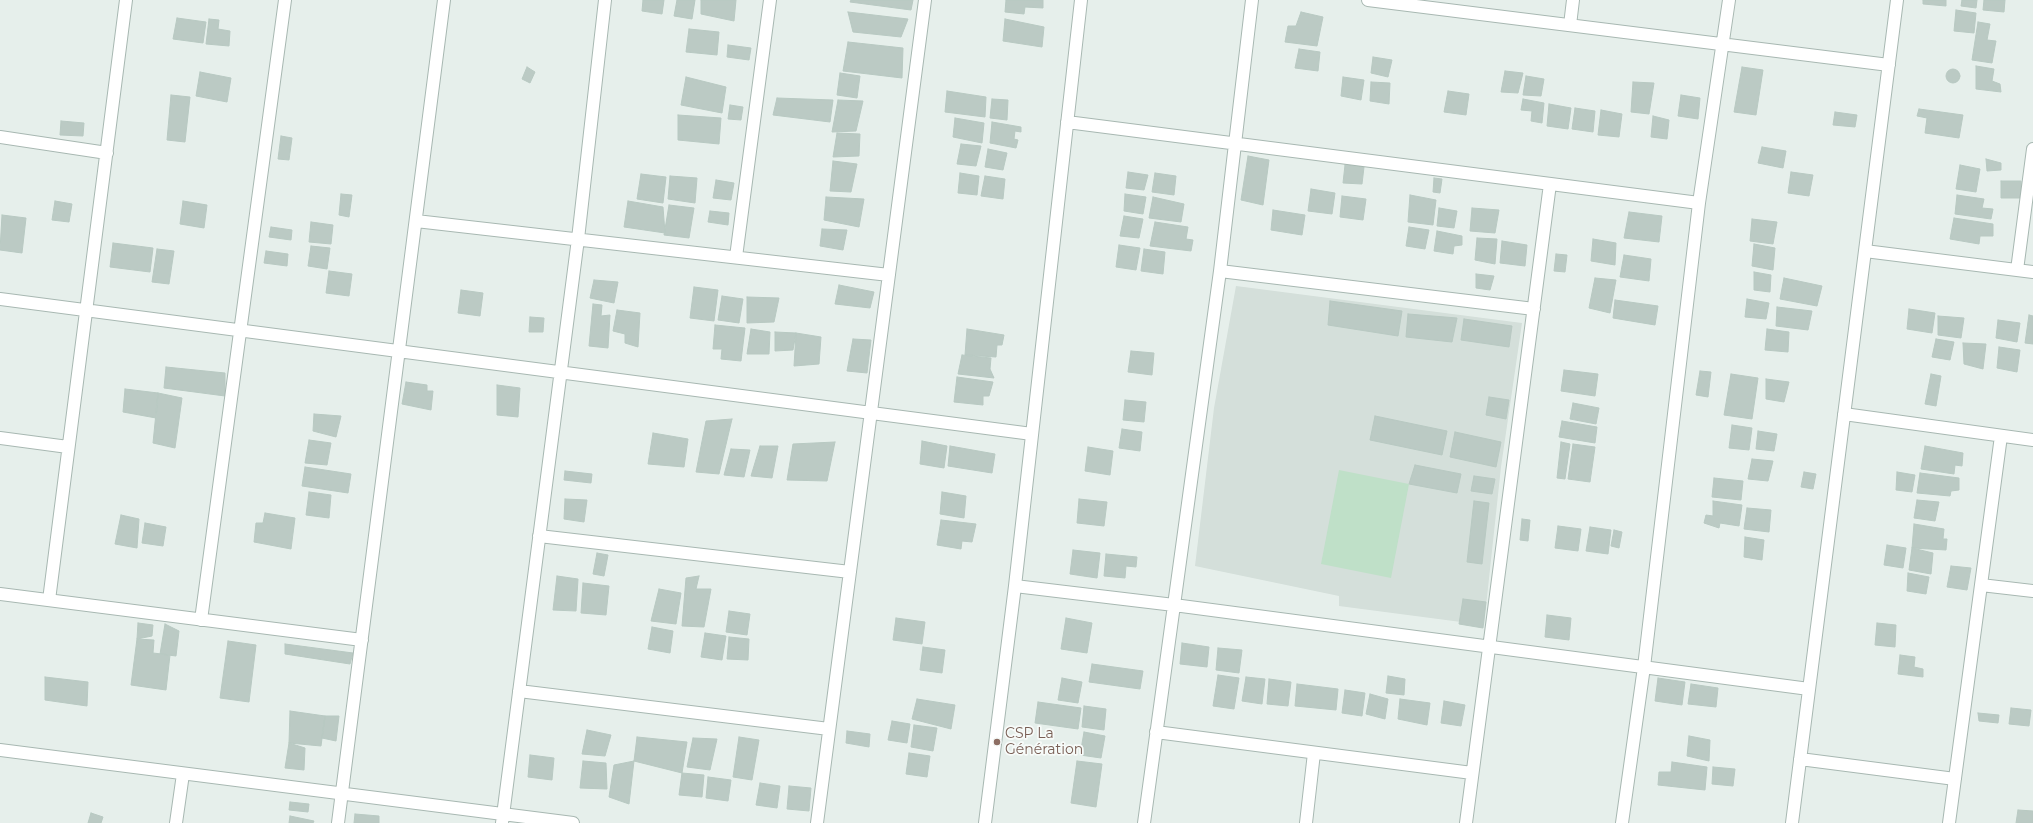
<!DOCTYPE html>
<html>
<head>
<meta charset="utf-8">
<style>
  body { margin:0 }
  canvas { display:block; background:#e6efeb }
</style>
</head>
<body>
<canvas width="2033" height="823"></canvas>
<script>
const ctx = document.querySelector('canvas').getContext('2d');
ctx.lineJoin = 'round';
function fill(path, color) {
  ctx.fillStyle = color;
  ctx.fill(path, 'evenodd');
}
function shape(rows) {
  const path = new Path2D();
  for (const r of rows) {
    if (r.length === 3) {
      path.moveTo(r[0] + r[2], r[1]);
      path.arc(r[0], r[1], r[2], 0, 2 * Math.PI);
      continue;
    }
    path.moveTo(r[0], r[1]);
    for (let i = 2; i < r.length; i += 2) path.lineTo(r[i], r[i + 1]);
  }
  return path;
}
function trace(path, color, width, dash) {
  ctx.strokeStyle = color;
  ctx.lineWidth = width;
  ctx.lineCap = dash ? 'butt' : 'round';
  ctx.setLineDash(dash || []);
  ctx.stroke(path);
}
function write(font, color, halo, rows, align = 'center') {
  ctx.font = font + ' Montserrat,sans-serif';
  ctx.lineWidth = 3.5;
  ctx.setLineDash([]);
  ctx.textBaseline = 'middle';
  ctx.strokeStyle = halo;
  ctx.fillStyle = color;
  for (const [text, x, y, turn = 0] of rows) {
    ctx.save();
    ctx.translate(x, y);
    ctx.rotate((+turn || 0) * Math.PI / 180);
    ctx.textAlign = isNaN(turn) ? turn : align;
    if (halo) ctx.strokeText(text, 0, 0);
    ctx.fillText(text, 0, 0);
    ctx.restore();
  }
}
fill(shape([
  [1236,286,1522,323,1501,467,1484,625,1339,606,1339,596,1195,566,1214,408]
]), '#d4dfda');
fill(shape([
  [1339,470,1409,484,1391,578,1321,564]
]), '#bfe0c8');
const building = shape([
  [643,0,664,0,662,14,642,11,643,0],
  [677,0,695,0,692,19,674,16,677,0],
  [701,0,736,0,734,21,701,14,701,0],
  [851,0,913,0,911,10,850,2,851,0],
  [1006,0,1043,0,1043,8,1025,7,1024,14,1005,12,1006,0],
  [1923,0,1946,0,1946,6,1923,4,1923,0],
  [1962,0,1977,0,1976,8,1961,6,1962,0],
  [1984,0,2005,0,2004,12,1983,10,1984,0],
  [1956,10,1976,13,1974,33,1954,31,1956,10],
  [848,12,908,19,901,37,853,32,848,12],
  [1301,12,1323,17,1317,46,1285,42,1288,26,1296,26,1301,12],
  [177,18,206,22,203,43,173,39,177,18],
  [209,19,219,20,218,29,230,31,229,46,206,44,209,19],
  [1005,19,1044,27,1042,47,1003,41,1005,19],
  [1978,22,1990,24,1987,40,1996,41,1992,63,1972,60,1978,22],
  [689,29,719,32,717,55,686,52,689,29],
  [848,42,903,48,902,78,843,71,848,42],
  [728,45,751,48,749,60,727,57,728,45],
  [1299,49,1320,52,1318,71,1295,68,1299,49],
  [1373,57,1392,60,1388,77,1371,73,1373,57],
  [1976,66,1994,69,1992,81,2000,84,2001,92,1976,89,1976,66],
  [527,67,535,72,530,83,522,79,527,67],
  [1742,67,1763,70,1756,115,1734,112,1742,67],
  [1953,76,7],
  [1505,71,1523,73,1518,93,1501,92,1505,71],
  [200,72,231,78,227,102,196,96,200,72],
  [840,73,860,76,857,98,837,95,840,73],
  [1526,76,1544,79,1541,96,1523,95,1526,76],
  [686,77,726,87,722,113,681,105,686,77],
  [1343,77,1364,80,1361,100,1341,96,1343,77],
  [1371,82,1390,83,1389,104,1370,101,1371,82],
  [1633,82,1654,83,1649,114,1631,112,1633,82],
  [947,91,986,97,985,117,945,112,947,91],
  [1448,91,1469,94,1466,115,1444,112,1448,91],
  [171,95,190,97,185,142,167,140,171,95],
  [1681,95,1700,98,1698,119,1678,116,1681,95],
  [777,98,833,100,830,122,773,115,777,98],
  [992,99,1008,100,1007,120,990,118,992,99],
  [1523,99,1544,103,1542,123,1531,121,1532,111,1521,110,1523,99],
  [838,100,863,101,856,131,832,132,838,100],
  [1549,104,1571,108,1568,129,1547,126,1549,104],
  [730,105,743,107,741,120,728,119,730,105],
  [1575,108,1595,111,1593,132,1572,129,1575,108],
  [1919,109,1963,115,1959,138,1925,133,1927,118,1917,116,1919,109],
  [1601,110,1622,114,1619,137,1598,135,1601,110],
  [1835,112,1857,115,1855,127,1833,125,1835,112],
  [678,115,721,118,719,144,678,140,678,115],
  [1653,116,1669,120,1667,139,1651,137,1653,116],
  [955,118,984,123,982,143,953,137,955,118],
  [61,121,84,123,83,136,60,135,61,121],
  [992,122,1021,127,1021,132,1015,131,1014,139,1018,140,1016,148,990,143,992,122],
  [837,133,860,134,859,156,833,157,837,133],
  [281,136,292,138,289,160,278,159,281,136],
  [961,144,981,146,976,166,957,164,961,144],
  [1762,147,1786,151,1783,168,1758,163,1762,147],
  [988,149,1007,153,1003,170,985,167,988,149],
  [1248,156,1269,160,1263,205,1241,200,1248,156],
  [1986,159,2001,163,2001,170,1987,171,1986,159],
  [833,161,857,164,851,192,830,191,833,161],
  [1345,165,1364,167,1362,184,1343,183,1345,165],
  [1960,165,1980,169,1976,192,1956,189,1960,165],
  [1128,172,1148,175,1144,190,1126,188,1128,172],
  [1791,172,1813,175,1809,196,1788,193,1791,172],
  [960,173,979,176,977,195,958,193,960,173],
  [1155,173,1176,176,1174,195,1152,192,1155,173],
  [641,174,666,177,663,203,637,199,641,174],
  [670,176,697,178,695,203,668,199,670,176],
  [985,176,1005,179,1003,199,981,196,985,176],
  [1434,178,1442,179,1440,193,1433,192,1434,178],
  [716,180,734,183,731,200,713,198,716,180],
  [2001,181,2021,181,2021,198,2001,198,2001,181],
  [1311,189,1335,193,1332,214,1308,211,1311,189],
  [341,194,352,195,349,217,339,215,341,194],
  [1125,194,1146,197,1143,214,1124,211,1125,194],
  [1410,195,1436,200,1433,225,1408,222,1410,195],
  [1957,195,1984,199,1982,208,1993,209,1991,219,1955,214,1957,195],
  [1342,196,1366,199,1363,220,1340,217,1342,196],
  [826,197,864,199,859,227,824,220,826,197],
  [1153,197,1184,204,1181,222,1149,218,1153,197],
  [55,201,72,204,69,222,52,220,55,201],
  [183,201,207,205,204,228,180,224,183,201],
  [628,201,663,207,665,233,624,227,628,201],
  [669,205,694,208,689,238,664,235,669,205],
  [1439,208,1457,211,1454,228,1437,226,1439,208],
  [1472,208,1499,210,1495,233,1470,231,1472,208],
  [1273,210,1305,215,1302,235,1271,230,1273,210],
  [710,211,729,213,728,225,708,222,710,211],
  [1629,212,1662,216,1659,242,1624,238,1629,212],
  [2,215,26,218,22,253,0,250,2,215],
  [1124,216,1143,219,1139,238,1120,236,1124,216],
  [1954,218,1993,224,1993,236,1980,236,1979,244,1950,239,1954,218],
  [1752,219,1777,222,1773,244,1750,241,1752,219],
  [311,222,333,225,331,244,309,242,311,222],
  [1155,222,1188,227,1186,239,1193,240,1191,251,1150,246,1155,222],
  [271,227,292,230,291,240,269,237,271,227],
  [1409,227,1429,230,1425,249,1406,246,1409,227],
  [822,229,847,230,843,250,820,246,822,229],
  [1437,231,1462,236,1462,245,1454,246,1453,254,1434,251,1437,231],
  [1477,238,1497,239,1495,264,1475,260,1477,238],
  [1593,239,1616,243,1615,265,1591,261,1593,239],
  [1502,241,1527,245,1525,266,1500,263,1502,241],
  [113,243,153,248,150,272,110,267,113,243],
  [1754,244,1775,248,1773,270,1752,266,1754,244],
  [1119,245,1140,248,1136,270,1116,267,1119,245],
  [311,246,330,248,327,269,308,266,311,246],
  [157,249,174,251,169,284,152,282,157,249],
  [1144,249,1165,252,1163,274,1141,271,1144,249],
  [266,251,288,254,287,266,264,263,266,251],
  [1556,254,1567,255,1565,272,1554,271,1556,254],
  [1624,255,1651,259,1649,281,1620,277,1624,255],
  [329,271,352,274,349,296,326,293,329,271],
  [1754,272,1771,275,1770,292,1754,290,1754,272],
  [1476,274,1494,276,1490,290,1476,288,1476,274],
  [1595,278,1616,280,1610,313,1589,308,1595,278],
  [1784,278,1822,286,1817,306,1780,299,1784,278],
  [594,280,618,282,614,303,590,298,594,280],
  [839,285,874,292,870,308,835,304,839,285],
  [694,287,718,290,714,321,690,318,694,287],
  [461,290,483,293,480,316,458,313,461,290],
  [722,296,743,299,739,323,718,320,722,296],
  [747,297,779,298,774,322,747,323,747,297],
  [1747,299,1769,303,1766,319,1745,317,1747,299],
  [1615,300,1658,306,1655,325,1613,318,1615,300],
  [1330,301,1402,311,1398,336,1328,325,1330,301],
  [593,304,602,305,601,316,610,315,608,348,589,346,593,304],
  [1777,307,1812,311,1808,330,1776,326,1777,307],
  [1909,309,1935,313,1932,333,1907,329,1909,309],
  [617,310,640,313,638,347,625,343,625,334,613,331,617,310],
  [1408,314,1457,318,1452,342,1406,337,1408,314],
  [2029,315,2033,316,2033,344,2025,343,2029,315],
  [1938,316,1964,318,1961,338,1938,335,1938,316],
  [530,317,544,318,543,332,529,332,530,317],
  [1464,319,1512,326,1509,347,1461,340,1464,319],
  [1998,320,2020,323,2017,342,1996,338,1998,320],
  [715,325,745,328,741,361,721,359,722,349,713,349,715,325],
  [751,329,770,332,769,354,747,354,751,329],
  [967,329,1004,335,1002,345,997,345,996,357,965,355,967,329],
  [1767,329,1789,332,1788,352,1765,350,1767,329],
  [775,332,796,333,793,350,775,351,775,332],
  [796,333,821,337,819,364,794,366,796,333],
  [853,339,871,340,867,373,847,371,853,339],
  [1936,339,1954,342,1950,360,1932,357,1936,339],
  [1963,343,1986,344,1983,369,1964,364,1963,343],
  [1999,347,2020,350,2017,372,1997,368,1999,347],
  [1131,351,1154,353,1152,375,1128,372,1131,351],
  [962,355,991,358,990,369,994,378,958,374,962,355],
  [166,367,225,373,225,396,164,388,166,367],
  [1564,370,1598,374,1595,396,1561,391,1564,370],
  [1700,371,1711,372,1708,397,1696,395,1700,371],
  [1731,374,1758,378,1752,419,1724,415,1731,374],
  [1931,374,1941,376,1936,406,1925,404,1931,374],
  [957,377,993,382,989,396,983,396,983,405,954,402,957,377],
  [1766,379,1789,382,1784,402,1766,399,1766,379],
  [406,382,427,385,427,391,433,391,431,410,402,404,406,382],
  [497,385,520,388,518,417,497,415,497,385],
  [125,389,158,393,156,418,123,412,125,389],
  [158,393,182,398,175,448,153,443,158,393],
  [1489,397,1509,400,1506,419,1486,415,1489,397],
  [1125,400,1146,402,1144,422,1123,420,1125,400],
  [1573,403,1599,408,1596,424,1570,419,1573,403],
  [314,414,341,416,336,437,313,431,314,414],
  [1375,416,1447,431,1442,455,1370,440,1375,416],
  [732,419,719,474,696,472,706,421,732,419],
  [1562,421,1597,427,1595,443,1559,437,1562,421],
  [1732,425,1752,428,1749,450,1729,448,1732,425],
  [1122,429,1142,432,1140,451,1119,448,1122,429],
  [1758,431,1777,434,1774,451,1756,449,1758,431],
  [1455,432,1501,442,1496,467,1450,457,1455,432],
  [653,433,688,439,684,467,648,464,653,433],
  [309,440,331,443,327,465,305,463,309,440],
  [922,441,947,446,944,468,920,464,922,441],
  [835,442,827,481,787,480,793,444,835,442],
  [1561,442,1570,444,1565,479,1557,478,1561,442],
  [1573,444,1595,447,1590,482,1568,479,1573,444],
  [760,446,778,446,772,478,751,476,760,446],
  [950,446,995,454,992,473,948,466,950,446],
  [1925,446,1963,453,1962,466,1955,465,1954,474,1921,469,1925,446],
  [1088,447,1113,451,1110,475,1085,471,1088,447],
  [731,449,750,450,744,477,724,475,731,449],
  [1752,459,1773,461,1768,481,1748,479,1752,459],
  [1415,465,1461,474,1457,493,1409,484,1415,465],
  [305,467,351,474,348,493,302,486,305,467],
  [565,471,592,474,591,483,564,480,565,471],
  [1804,472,1816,474,1813,489,1801,487,1804,472],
  [1897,472,1915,475,1912,492,1896,490,1897,472],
  [1920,473,1959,478,1959,490,1951,491,1950,496,1917,493,1920,473],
  [1474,476,1495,479,1492,494,1471,491,1474,476],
  [1714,478,1743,481,1741,500,1712,497,1714,478],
  [309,492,331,495,329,518,306,515,309,492],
  [942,492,966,496,964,518,940,514,942,492],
  [565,499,587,500,584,522,564,519,565,499],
  [1079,499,1107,502,1104,526,1077,523,1079,499],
  [1917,500,1939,502,1935,521,1914,518,1917,500],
  [1474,501,1489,503,1482,564,1467,562,1474,501],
  [1713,501,1742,505,1739,526,1720,523,1719,528,1704,523,1706,515,1713,516,1713,501],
  [1747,508,1771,510,1769,532,1744,529,1747,508],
  [265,513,295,518,291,549,254,542,256,523,263,523,265,513],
  [121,515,139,519,137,548,115,544,121,515],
  [1522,519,1530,520,1528,541,1520,540,1522,519],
  [941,520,976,524,972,542,962,541,961,549,937,545,941,520],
  [145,523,166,527,163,546,142,543,145,523],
  [1914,524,1944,529,1943,539,1947,539,1946,550,1912,548,1914,524],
  [1558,526,1581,529,1578,551,1555,548,1558,526],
  [1590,527,1611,530,1608,554,1586,551,1590,527],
  [1614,530,1622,532,1619,548,1611,546,1614,530],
  [1745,537,1764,540,1762,560,1744,557,1745,537],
  [1887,545,1906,548,1903,568,1884,565,1887,545],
  [1912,548,1933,553,1931,574,1909,570,1912,548],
  [1073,550,1100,553,1097,578,1070,574,1073,550],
  [597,553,608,555,604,576,593,574,597,553],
  [1106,554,1137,557,1136,567,1126,566,1125,578,1104,576,1106,554],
  [1951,566,1971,568,1967,590,1947,587,1951,566],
  [1908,573,1929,577,1926,594,1907,591,1908,573],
  [557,576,578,579,576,611,553,610,557,576],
  [699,576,696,589,711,589,704,627,682,626,686,578,699,576],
  [583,583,609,586,606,615,581,613,583,583],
  [659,589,681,593,676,624,651,621,659,589],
  [1463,599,1486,602,1483,628,1459,624,1463,599],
  [729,611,750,614,747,635,726,632,729,611],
  [1547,615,1571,618,1569,640,1545,637,1547,615],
  [896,618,925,622,922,644,893,640,896,618],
  [1066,618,1092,623,1087,653,1061,649,1066,618],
  [138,623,153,625,152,636,137,639,138,623],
  [1877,623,1896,625,1895,647,1875,645,1877,623],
  [165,624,179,631,176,656,160,654,165,624],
  [652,627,673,631,670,653,648,649,652,627],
  [705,633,726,636,722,660,701,657,705,633],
  [729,637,749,639,748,660,727,659,729,637],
  [137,639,154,640,153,653,170,655,166,690,131,685,137,639],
  [228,641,256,645,249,702,220,698,228,641],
  [1182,643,1209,647,1207,667,1180,664,1182,643],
  [285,644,353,653,350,664,285,654,285,644],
  [923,647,945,650,942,673,920,670,923,647],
  [1218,648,1242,650,1239,673,1216,670,1218,648],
  [1900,655,1915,657,1914,667,1923,669,1923,677,1898,674,1900,655],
  [1092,664,1143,671,1140,689,1089,682,1092,664],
  [1218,675,1239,678,1234,709,1213,706,1218,675],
  [1388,676,1405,679,1404,695,1386,693,1388,676],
  [45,677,88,682,87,706,45,700,45,677],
  [1246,677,1265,679,1262,704,1242,701,1246,677],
  [1062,678,1082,682,1078,703,1058,700,1062,678],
  [1658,678,1685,682,1682,705,1655,701,1658,678],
  [1269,679,1291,682,1288,706,1267,704,1269,679],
  [1297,684,1338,689,1336,710,1295,706,1297,684],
  [1691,684,1718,688,1716,707,1688,704,1691,684],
  [1345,690,1365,693,1362,716,1342,713,1345,690],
  [1370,694,1388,699,1385,719,1366,714,1370,694],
  [917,699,955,705,951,729,912,719,917,699],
  [1400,699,1430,703,1427,725,1398,719,1400,699],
  [1444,701,1465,705,1461,726,1441,723,1444,701],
  [1038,702,1081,708,1078,729,1035,723,1038,702],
  [1084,706,1106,709,1104,730,1082,727,1084,706],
  [2011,708,2031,710,2029,726,2009,724,2011,708],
  [290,711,325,716,321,746,289,743,290,711],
  [1978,713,1999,715,1998,723,1979,721,1978,713],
  [325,716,339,716,336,741,322,738,325,716],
  [892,721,910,724,907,743,888,740,892,721],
  [914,725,937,728,933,751,911,747,914,725],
  [587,730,611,735,605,756,582,754,587,730],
  [847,731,870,734,869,747,846,743,847,731],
  [1084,732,1105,736,1101,758,1080,755,1084,732],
  [1689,736,1710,740,1709,761,1687,756,1689,736],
  [637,737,687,742,682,773,634,761,637,737],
  [739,737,759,740,752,780,733,777,739,737],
  [693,738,717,739,710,770,687,767,693,738],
  [289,743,305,748,304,770,285,768,289,743],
  [909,753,930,756,927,777,906,774,909,753],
  [530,755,554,758,552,780,528,777,530,755],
  [583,761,606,763,607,789,580,788,583,761],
  [634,761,629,804,609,797,614,765,634,761],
  [1077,761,1102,764,1096,807,1071,803,1077,761],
  [1672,762,1707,767,1705,790,1658,785,1659,772,1671,772,1672,762],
  [1713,767,1735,769,1733,786,1712,784,1713,767],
  [682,773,704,775,702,797,679,795,682,773],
  [708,777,731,780,728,801,706,798,708,777],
  [760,783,780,786,777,808,756,805,760,783],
  [789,786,811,788,809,811,787,809,789,786],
  [290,802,309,804,308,812,289,810,290,802],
  [2018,810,2033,811,2033,823,2016,823,2018,810],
  [91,813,103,817,101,823,88,823,91,813],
  [355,814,379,816,379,823,354,823,355,814],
  [290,816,314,821,313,823,289,823,290,816]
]);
fill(building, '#bbcac4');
trace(building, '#b8c9c2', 1);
const street = shape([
  [1368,0,1889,65],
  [1570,25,1573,0],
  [1067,122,1699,203],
  [0,137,107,153],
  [416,221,889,275],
  [1865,251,2033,272],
  [736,257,770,0],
  [2017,270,2033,149],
  [1220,271,1534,309],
  [0,299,1032,434],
  [1844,414,2033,440],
  [0,438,68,447],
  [539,536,850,572],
  [1981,585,2033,591],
  [1015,586,1174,605,1809,689],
  [0,594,362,640],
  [49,600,126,0],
  [201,620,285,0],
  [519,691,829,729],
  [1156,732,1472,773],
  [0,750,573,823],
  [1800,759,1955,779],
  [176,823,183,774],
  [338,823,444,0],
  [502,823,578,239,605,0],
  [817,823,925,0],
  [985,823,1015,586,1081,0],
  [1144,823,1220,271,1252,0],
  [1306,823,1314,753],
  [1466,823,1550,184],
  [1622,823,1644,667,1699,203,1729,0],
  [1792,823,1897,0],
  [1949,823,2001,436]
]);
trace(street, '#a8b8b2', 14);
trace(street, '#fff', 12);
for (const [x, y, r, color] of [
  [997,742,4,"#8d6e63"]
]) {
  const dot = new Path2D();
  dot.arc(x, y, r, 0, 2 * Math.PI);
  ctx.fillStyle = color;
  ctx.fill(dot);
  trace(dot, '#f7fbf9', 1.5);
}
write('14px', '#785e54', '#f7fbf9', [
  ["CSP La",1005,734],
  ["Génération",1005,750]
], 'left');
</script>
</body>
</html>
